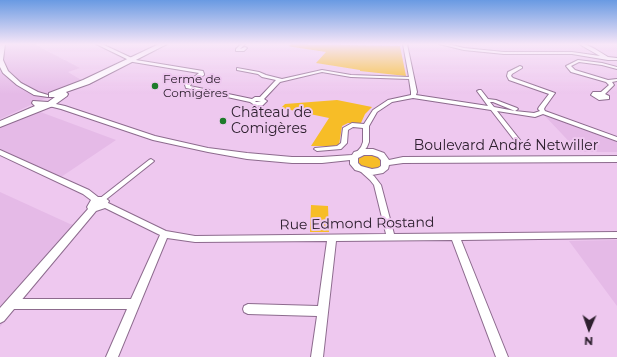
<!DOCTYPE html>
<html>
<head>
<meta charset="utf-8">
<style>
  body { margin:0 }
  #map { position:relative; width:617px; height:357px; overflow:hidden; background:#eec8ef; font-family:Montserrat,sans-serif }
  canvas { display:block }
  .north { position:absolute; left:569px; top:309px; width:40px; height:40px; -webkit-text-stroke:3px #eec8ef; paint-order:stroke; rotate:182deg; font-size:11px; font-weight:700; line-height:16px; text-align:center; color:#2e202f }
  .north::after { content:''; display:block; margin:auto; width:14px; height:18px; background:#2e202f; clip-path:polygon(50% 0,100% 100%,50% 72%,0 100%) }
</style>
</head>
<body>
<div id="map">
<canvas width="617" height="357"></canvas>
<div class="north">N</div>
</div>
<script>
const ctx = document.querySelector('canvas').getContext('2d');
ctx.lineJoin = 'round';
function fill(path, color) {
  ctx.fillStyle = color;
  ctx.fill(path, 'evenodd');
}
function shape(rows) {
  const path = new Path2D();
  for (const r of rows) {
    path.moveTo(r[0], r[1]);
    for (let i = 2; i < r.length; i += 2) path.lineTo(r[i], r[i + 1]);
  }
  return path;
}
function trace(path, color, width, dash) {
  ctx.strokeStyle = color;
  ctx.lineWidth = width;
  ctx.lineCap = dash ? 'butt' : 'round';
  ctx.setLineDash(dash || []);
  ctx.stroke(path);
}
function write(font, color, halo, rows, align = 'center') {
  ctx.font = font + ' Montserrat,sans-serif';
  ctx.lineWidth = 4;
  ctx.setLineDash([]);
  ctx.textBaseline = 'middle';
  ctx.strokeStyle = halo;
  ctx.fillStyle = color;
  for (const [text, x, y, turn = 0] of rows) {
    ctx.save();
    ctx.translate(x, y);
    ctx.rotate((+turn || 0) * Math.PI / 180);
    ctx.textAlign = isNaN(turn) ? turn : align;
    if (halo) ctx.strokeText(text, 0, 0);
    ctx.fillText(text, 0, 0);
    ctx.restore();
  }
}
fill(shape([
  [0,44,34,44,80,68,68,72,83,81,0,119],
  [35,110,116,140,61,177,0,149,0,127],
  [544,115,617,142,617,152,579,152],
  [0,192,70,224,83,226,0,327],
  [617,240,617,306,569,241]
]), '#e5bae7');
fill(shape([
  [291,44,400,46,406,76,360,71,360,70,316,63,326,52,293,47,289,46],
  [337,100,372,107,365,114,361,123,348,123,342,126,339,145,334,146,311,146,329,118,281,108,285,104],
  [366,153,380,157,383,165,379,169,367,169,357,164,357,157],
  [311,205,328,206,329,232,310,232]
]), '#f7bd27');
const minor = shape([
  [96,44,102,44,136,60,203,71,204,74,204,75,191,84,190,86,252,99,255,97,260,97,276,80,262,77,258,74,237,70,237,68,259,72,266,75,282,79,322,70,351,75,409,77,403,44,407,44,417,92,416,95,488,106,477,91,479,90,481,90,488,99,496,100,517,108,518,109,515,111,534,113,540,111,538,109,539,107,549,94,509,80,507,76,508,72,520,66,522,67,522,68,512,74,511,76,513,78,555,93,545,107,544,109,545,111,617,137,617,141,543,114,535,117,497,111,520,140,517,142,515,141,491,110,413,98,392,102,377,112,369,126,369,142,367,147,361,154,359,155,356,153,361,147,363,142,363,128,353,127,348,130,347,143,341,149,317,151,314,149,315,148,337,146,341,143,343,128,352,123,364,124,373,110,388,100,411,95,411,92,409,79,351,77,322,72,280,82,264,99,267,101,263,105,256,106,250,102,186,88,185,85,185,84,199,73,133,62,96,44],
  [256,101,261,101,257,102,255,102,256,101],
  [490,102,493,102,515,111,494,107,490,102],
  [241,44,245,44,240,49,245,47,247,48,244,51,236,51,236,49,241,44],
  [439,44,448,44,464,48,504,52,572,52,600,56,579,44,585,44,595,49,608,57,617,58,617,60,608,60,572,54,504,54,464,50,439,44],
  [578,60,602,63,617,67,617,69,602,65,579,62,571,66,575,70,608,80,617,79,617,81,612,82,614,85,605,94,609,96,609,99,599,100,591,95,593,92,601,92,609,85,606,82,571,72,566,66,578,60],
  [151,159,154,161,153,162,104,201,166,231,195,236,386,234,374,185,370,180,360,171,363,169,374,176,381,185,394,234,617,232,617,238,461,240,508,357,496,357,452,240,336,241,323,357,311,357,317,316,248,314,244,312,243,309,244,306,248,304,318,306,327,241,195,242,167,238,118,357,106,357,127,309,11,309,8,307,6,304,8,301,11,299,131,299,160,235,101,206,100,204,103,202,99,199,149,160,151,159]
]);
const tertiary = shape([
  [0,150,89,190,98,197,104,197,109,201,105,208,96,211,4,321,0,323,0,308,88,209,87,207,91,200,83,194,0,155,0,150]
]);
const secondary = shape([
  [0,44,5,44,3,60,8,71,21,83,38,92,48,95,48,97,34,95,17,85,3,73,0,67,0,44],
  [47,102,65,106,155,136,208,148,247,153,292,157,322,157,352,155,354,152,364,149,373,149,384,153,389,160,403,157,617,156,617,162,403,163,389,165,388,169,383,173,372,175,355,170,350,164,350,160,322,163,292,163,247,159,208,152,153,140,61,109,45,105,44,104,47,102],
  [364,155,372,155,378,157,381,160,381,166,378,168,372,169,361,166,358,163,358,158,364,155]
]);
const primary = shape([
  [159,44,167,44,89,84,66,92,68,94,67,96,53,106,0,127,0,121,35,106,32,103,33,101,48,102,55,97,49,97,49,93,83,80,159,44]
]);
trace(minor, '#8d6b8e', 2);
trace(tertiary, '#8d6b8e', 2);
trace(secondary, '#8d6b8e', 2);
trace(primary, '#8d6b8e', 2);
fill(minor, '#fff');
fill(tertiary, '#fff');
fill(secondary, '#fff');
fill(primary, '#fff');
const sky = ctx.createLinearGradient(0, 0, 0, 94);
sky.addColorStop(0, '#699ae2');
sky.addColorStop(0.47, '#f7e6f8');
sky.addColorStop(1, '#f7e6f800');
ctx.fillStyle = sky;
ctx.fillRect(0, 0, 617, 94);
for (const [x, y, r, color] of [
  [155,86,4,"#1e7b2b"],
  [223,121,4,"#1e7b2b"]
]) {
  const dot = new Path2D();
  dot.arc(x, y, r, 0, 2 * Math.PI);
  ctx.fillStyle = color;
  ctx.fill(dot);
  trace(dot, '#eec8ef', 1.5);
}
write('12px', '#2e202f', '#eec8ef', [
  ["Ferme de",163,79],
  ["Comigères",163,93]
], 'left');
write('14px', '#2e202f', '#eec8ef', [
  ["Château de",231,113],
  ["Comigères",231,129]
], 'left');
write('14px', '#2e202f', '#eec8ef', [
  ["Boulevard André Netwiller",506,146],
  ["Rue Edmond Rostand",357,224,-1]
]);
</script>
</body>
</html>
